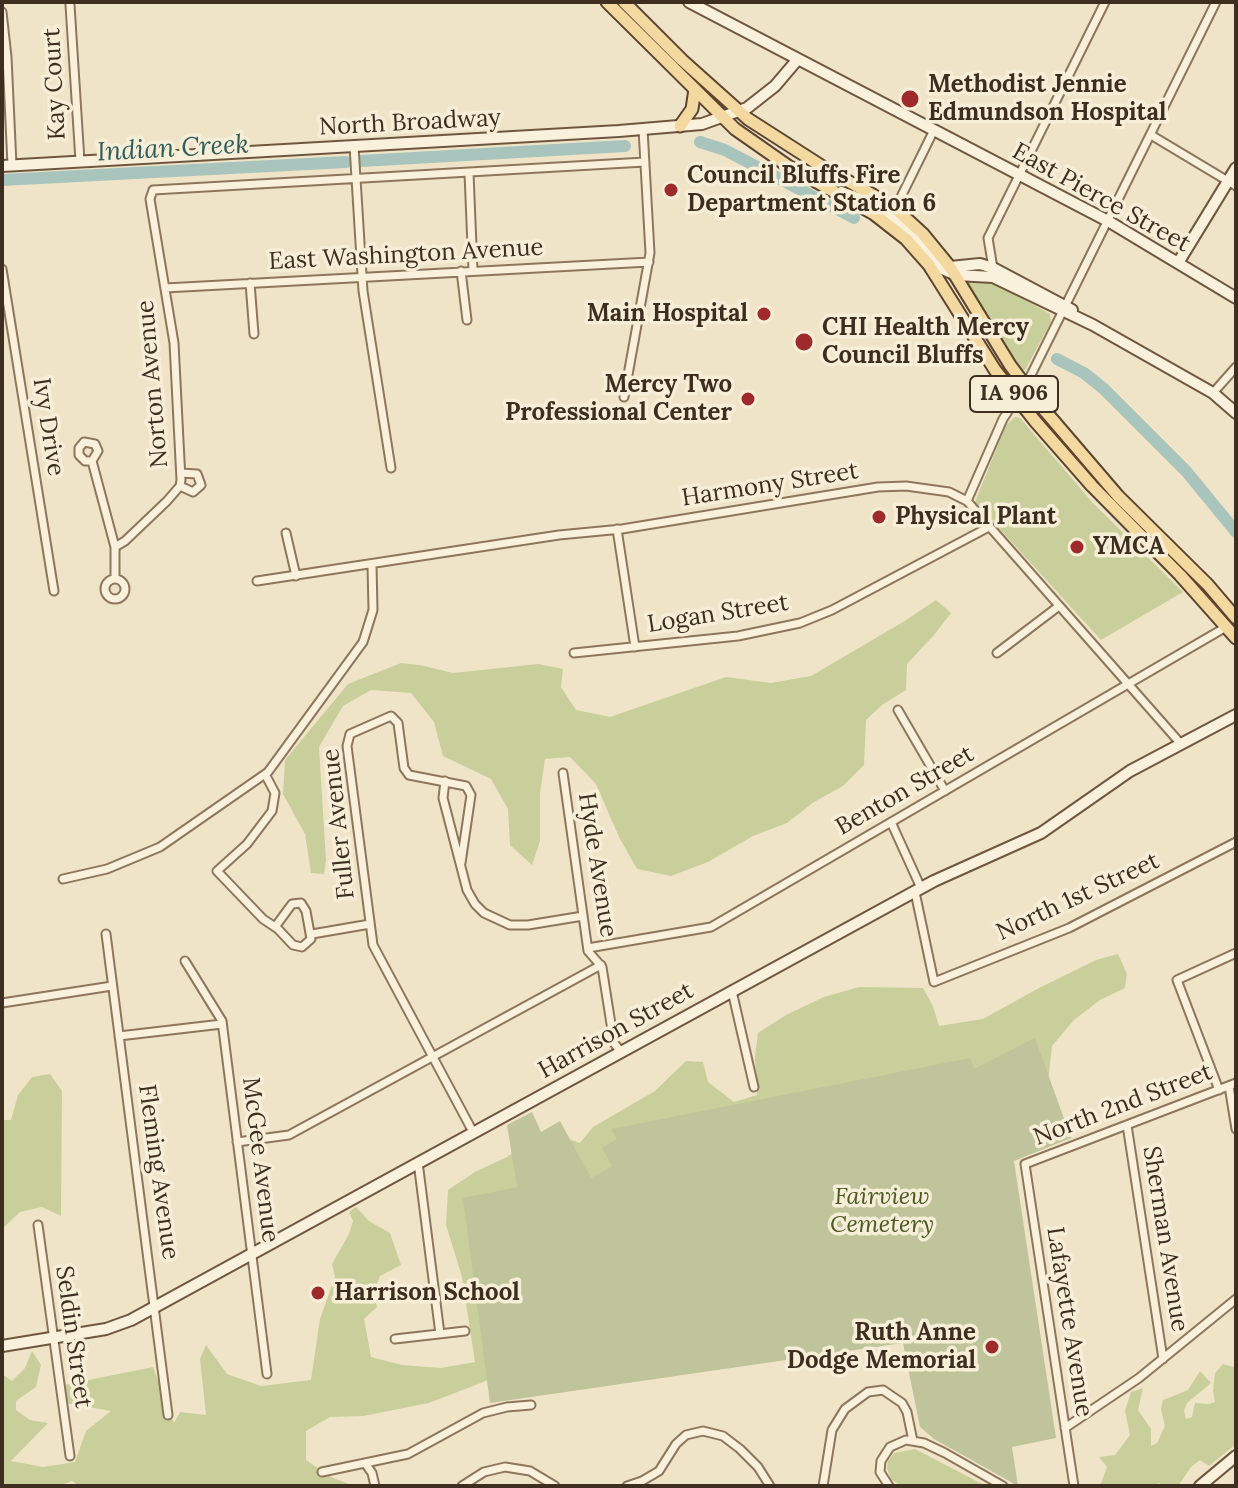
<!DOCTYPE html>
<html>
<head>
<meta charset="utf-8">
<style>
  body { margin:0 }
  #map { position:relative; width:1238px; height:1488px; overflow:hidden; background:#f0e4c8; font-family:Lora,serif }
  canvas { display:block }
  .frame { position:absolute; inset:0; border:4px solid #3d2e20; pointer-events:none }
</style>
</head>
<body>
<div id="map">
<canvas width="1238" height="1488"></canvas>
<div class="frame"></div>
</div>
<script>
const ctx = document.querySelector('canvas').getContext('2d');
ctx.lineJoin = 'round';
function fill(path, color) {
  ctx.fillStyle = color;
  ctx.fill(path, 'evenodd');
}
function shape(rows) {
  const path = new Path2D();
  for (const r of rows) {
    if (r.length === 3) {
      path.moveTo(r[0] + r[2], r[1]);
      path.arc(r[0], r[1], r[2], 0, 2 * Math.PI);
      continue;
    }
    path.moveTo(r[0], r[1]);
    for (let i = 2; i < r.length; i += 2) path.lineTo(r[i], r[i + 1]);
  }
  return path;
}
function trace(path, color, width, dash) {
  ctx.strokeStyle = color;
  ctx.lineWidth = width;
  ctx.lineCap = dash ? 'butt' : 'round';
  ctx.setLineDash(dash || []);
  ctx.stroke(path);
}
function write(font, color, halo, rows, align = 'center') {
  ctx.font = font + ' Lora,serif';
  ctx.lineWidth = 7;
  ctx.setLineDash([]);
  ctx.textBaseline = 'middle';
  ctx.strokeStyle = halo;
  ctx.fillStyle = color;
  for (const [text, x, y, turn = 0] of rows) {
    ctx.save();
    ctx.translate(x, y);
    ctx.rotate((+turn || 0) * Math.PI / 180);
    ctx.textAlign = isNaN(turn) ? turn : align;
    if (halo) ctx.strokeText(text, 0, 0);
    ctx.fillText(text, 0, 0);
    ctx.restore();
  }
}
fill(shape([
  [968,279,990,280,1050,314,1051,322,1025,370,1018,370,965,283],
  [1015,417,1020,418,1093,503,1183,592,1101,640,975,502,1006,425],
  [936,600,951,613,934,635,907,664,906,690,882,705,866,720,864,765,843,786,814,802,787,823,753,836,708,862,671,876,637,869,619,837,596,784,570,757,545,759,540,793,540,841,532,865,510,845,508,809,491,779,443,756,434,722,411,693,371,690,343,706,319,747,326,860,324,874,311,873,305,834,283,794,285,760,348,684,401,663,420,665,453,673,538,664,563,669,561,687,576,710,610,717,726,677,771,683,811,676,903,622],
  [1118,954,1127,974,1125,988,1100,1000,1074,1020,1052,1046,1047,1091,514,1355,486,1381,429,1403,363,1416,330,1417,306,1431,306,1460,331,1477,354,1486,79,1486,72,1481,58,1486,2,1486,2,1374,12,1381,25,1368,32,1351,41,1365,36,1387,16,1401,16,1410,30,1420,48,1423,11,1461,43,1467,75,1462,86,1431,111,1411,65,1403,64,1385,153,1367,174,1423,180,1412,206,1415,200,1359,206,1345,227,1374,261,1386,311,1380,320,1319,335,1277,332,1264,349,1234,353,1221,349,1212,356,1207,369,1221,390,1233,401,1265,380,1276,373,1293,377,1307,364,1319,371,1357,402,1365,441,1368,475,1362,462,1277,446,1225,448,1190,475,1172,507,1157,539,1134,555,1134,580,1143,593,1127,655,1091,686,1061,703,1062,708,1082,734,1102,757,1095,755,1057,758,1033,786,1015,824,997,859,987,923,988,933,1006,939,1026,983,1019,1037,989,1096,960],
  [50,1074,62,1091,61,1216,42,1207,20,1212,2,1229,2,1120,11,1120,18,1095,32,1077],
  [1223,1364,1233,1367,1236,1364,1236,1444,1209,1466,1200,1460,1191,1467,1178,1486,1165,1486,1159,1483,1156,1486,1100,1486,1107,1467,1099,1457,1115,1455,1130,1435,1125,1411,1131,1392,1143,1388,1138,1410,1151,1429,1151,1446,1157,1443,1165,1426,1161,1409,1163,1400,1188,1390,1200,1371,1211,1383,1187,1403,1184,1411,1186,1419,1192,1417,1195,1403,1208,1404,1215,1402,1213,1391,1215,1373],
  [915,1449,986,1486,902,1486,892,1480,887,1469,888,1461,894,1453]
]), '#c9cf9b');
fill(shape([
  [1035,1038,1071,1138,1014,1161,1056,1438,1012,1447,1018,1486,934,1439,920,1427,903,1343,490,1403,463,1198,517,1187,507,1125,532,1112,541,1132,560,1121,591,1178,612,1166,602,1148,617,1139,611,1129,970,1058,974,1069]
]), '#bfc49a');
trace(shape([
  [700,142,725,150,854,218],
  [361,161,625,146],
  [2,180,346,162],
  [1057,359,1084,373,1104,389,1186,471,1236,532]
]), '#a9c4bc', 12);
const street = shape([
  [70,5,80,161],
  [2,12,7,57,12,165],
  [1151,135,1236,186],
  [354,146,363,291,391,468],
  [469,173,473,271],
  [895,209,934,130],
  [993,268,988,238,1105,2],
  [2,269,54,591],
  [461,271,467,320],
  [250,283,254,334],
  [165,288,649,262],
  [1213,393,1236,367],
  [624,397,650,253,643,129],
  [92,461,85,461,79,455,79,448,84,442,95,444,98,451,92,461,115,547,115,579],
  [180,486,193,492,201,485,197,474,181,473],
  [967,501,1003,419,1030,377,1216,2],
  [617,529,635,647],
  [286,533,296,576],
  [115,547,125,541,167,501,180,486,181,480,174,343,150,199,153,190,645,162],
  [115,589,10],
  [257,581,559,535,622,529,878,487,906,486,949,492,967,501,1181,744],
  [574,653,738,636,800,623,832,610,989,527],
  [997,653,1059,606],
  [898,710,945,791],
  [563,773,588,951,602,967,614,1043,621,1052],
  [265,774,275,793,272,811,247,844,217,871,263,919,278,929,293,945,302,947,311,939,306,911,301,903,292,904,275,927],
  [445,781,443,798,467,890,475,904,484,913,510,925,528,925,583,916],
  [891,822,921,888],
  [461,863,471,795,466,786,409,775,404,768,398,723,391,716,350,734,347,746,373,945,473,1132],
  [63,879,107,869,160,847,268,772,363,642,373,610,372,565],
  [915,892,934,982,1069,928,1236,842],
  [106,934,168,1415],
  [312,934,370,924],
  [588,948,711,927,1226,627],
  [185,961,222,1021,267,1374],
  [732,991,754,1087],
  [2,1003,112,986],
  [119,1036,222,1024],
  [1229,1086,1236,1129],
  [1219,1090,1177,980,1236,953],
  [1127,1125,1163,1359],
  [237,1142,289,1135,601,965],
  [418,1162,440,1334],
  [38,1225,70,1456],
  [395,1339,465,1331],
  [1065,1428,1139,1378,1236,1299],
  [365,1463,372,1473,375,1486],
  [322,1472,408,1454,483,1413,507,1407,531,1405],
  [462,1486,484,1472,505,1467,530,1471,555,1486],
  [627,1486,642,1481,659,1471,676,1444,686,1435,703,1431,723,1436,740,1449,758,1467,770,1486],
  [823,1486,832,1430,845,1409,868,1392,883,1390,902,1403,907,1412,913,1441],
  [889,1486,880,1472,881,1461,890,1447,906,1440,924,1443,945,1453,1003,1486],
  [1074,1486,1025,1164,1236,1083]
]);
const secondary = shape([
  [689,2,1108,221,1236,298],
  [2,166,619,131,702,124,747,108,775,86,798,59],
  [841,192,874,204,894,219,926,248,942,269,956,275,993,277,1093,325,1213,393,1236,413],
  [1178,263,1236,168],
  [950,267,980,264,993,268,1072,310],
  [2,1346,106,1329,131,1320,934,881,1041,833,1130,771,1236,715],
  [1200,1486,1236,1456]
]);
const primary = shape([
  [607,2,735,129,788,166,874,214,906,239,929,265,995,370,1035,421,1092,486,1180,575,1236,638],
  [624,2,682,60,748,119,826,169,873,195,898,211,923,234,950,267,1010,365,1040,405,1118,496,1208,585,1236,618],
  [680,126,692,109,695,89]
]);
trace(street, '#8d765c', 11);
trace(secondary, '#6f573f', 14);
trace(primary, '#5b4430', 15);
trace(street, '#faf1dc', 7);
trace(secondary, '#faf1dc', 10);
trace(primary, '#f3d9a0', 11);
for (const [x, y, r, color] of [
  [910,99,10,"#9e2a2b"],
  [671,190,8,"#9e2a2b"],
  [764,314,8,"#9e2a2b"],
  [804,342,10,"#9e2a2b"],
  [748,399,8,"#9e2a2b"],
  [879,517,8,"#9e2a2b"],
  [1077,547,8,"#9e2a2b"],
  [318,1293,8,"#9e2a2b"],
  [992,1347,8,"#9e2a2b"]
]) {
  const dot = new Path2D();
  dot.arc(x, y, r, 0, 2 * Math.PI);
  ctx.fillStyle = color;
  ctx.fill(dot);
  trace(dot, '#f7eed8', 3);
}
for (const [x, y, w] of [
  [1014,394,88]
]) {
  const box = new Path2D();
  box.roundRect(x - w / 2, y - 18, w, 36, 6);
  ctx.fillStyle = '#f7eed8';
  ctx.fill(box);
  trace(box, '#3d2e20', 2);
}
write('bold 22px', '#3d2e20', null, [
  ["IA 906",1014,394]
]);
write('24px', '#3d2e20', '#f7eed8', [
  ["Kay Court",55,84,-93],
  ["North Broadway",410,123,-3],
  ["East Pierce Street",1101,198,29],
  ["East Washington Avenue",406,255,-3],
  ["Norton Avenue",153,384,-95],
  ["Ivy Drive",48,427,81],
  ["Harmony Street",770,485,-9],
  ["Logan Street",718,614,-9],
  ["Benton Street",905,791,-30],
  ["Fuller Avenue",339,824,-96],
  ["Hyde Avenue",597,865,81],
  ["North 1st Street",1078,897,-25],
  ["Harrison Street",616,1031,-29],
  ["North 2nd Street",1123,1105,-21],
  ["McGee Avenue",260,1160,83],
  ["Fleming Avenue",158,1172,82],
  ["Sherman Avenue",1165,1239,81],
  ["Lafayette Avenue",1069,1322,81],
  ["Seldin Street",73,1337,82]
]);
write('bold 24px', '#3d2e20', '#f7eed8', [
  ["Methodist Jennie",928,85],
  ["Edmundson Hospital",928,113],
  ["Council Bluffs Fire",687,176],
  ["Department Station 6",687,204],
  ["Main Hospital",748,314,"right"],
  ["CHI Health Mercy",822,328],
  ["Council Bluffs",822,356],
  ["Mercy Two",732,385,"right"],
  ["Professional Center",732,413,"right"],
  ["Physical Plant",895,517],
  ["YMCA",1093,547],
  ["Harrison School",334,1293],
  ["Ruth Anne",976,1333,"right"],
  ["Dodge Memorial",976,1361,"right"]
], 'left');
write('italic 24px', '#4d5a26', '#f7eed8', [
  ["Fairview",882,1197],
  ["Cemetery",882,1225]
]);
write('italic 26px', '#2f5d5a', '#f7eed8', [
  ["Indian Creek",173,149,-3]
]);
</script>
</body>
</html>
